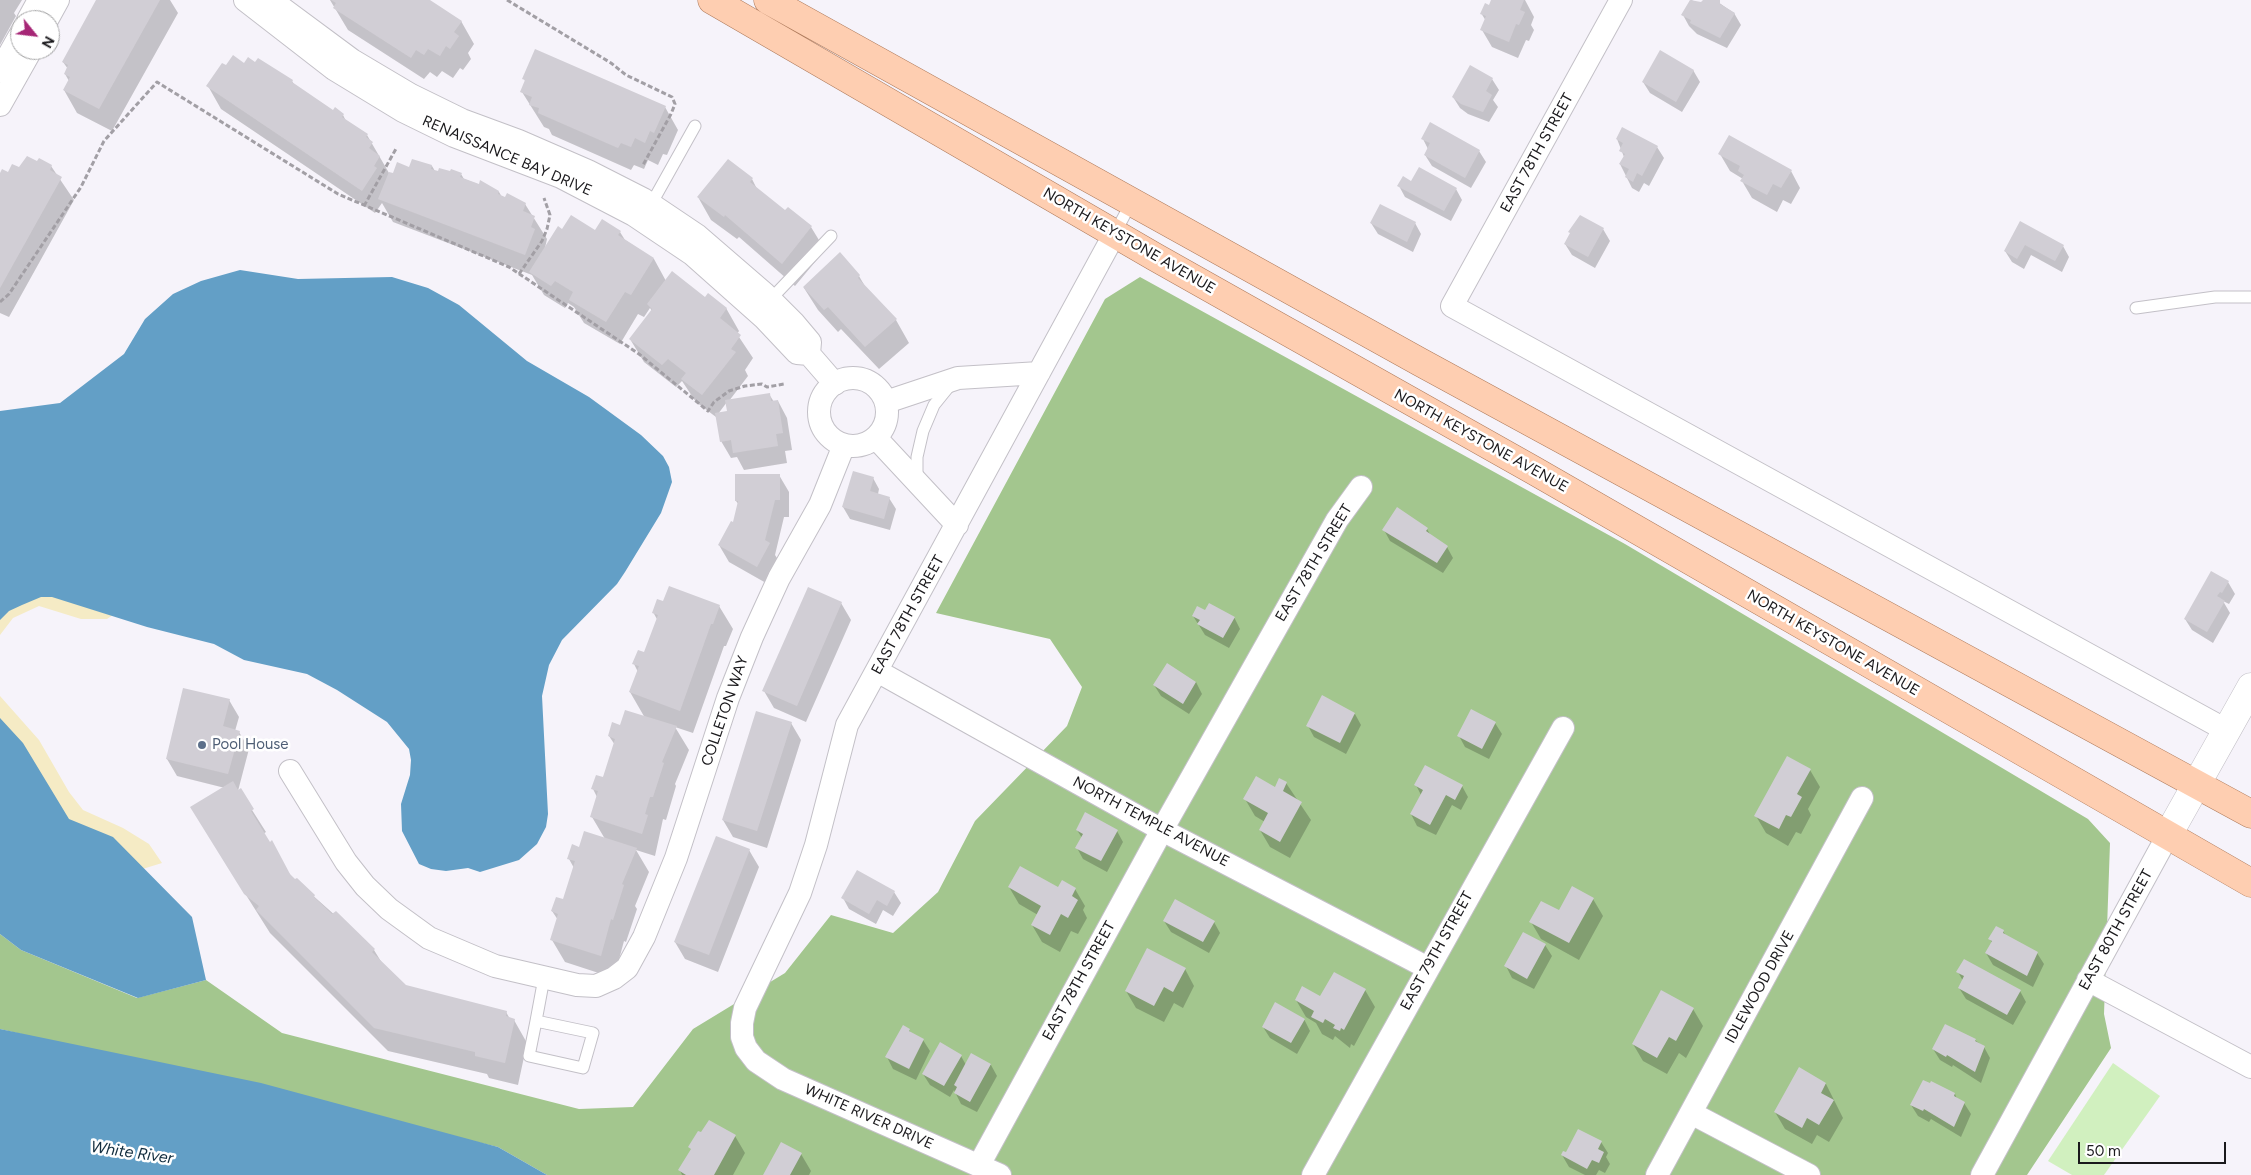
<!DOCTYPE html>
<html>
<head>
<meta charset="utf-8">
<style>
  body { margin:0 }
  #map { position:relative; width:2251px; height:1175px; overflow:hidden; background:#f6f3fa; font-family:Figtree,sans-serif }
  canvas { display:block }
  .north { position:absolute; left:10px; top:10px; width:50px; height:50px; box-sizing:border-box; background:#fff; border:1px solid #a3a3a4; border-radius:50%; rotate:119deg; font-size:14px; font-weight:700; line-height:20px; text-align:center; color:#1a191c }
  .north::after { content:''; display:block; margin:auto; width:18px; height:22px; background:#a62776; clip-path:polygon(50% 0,100% 100%,50% 72%,0 100%) }
  .scale { position:absolute; left:2078px; top:1142px; width:148px; height:22px; box-sizing:border-box; border:2px solid #1a191c; border-top:0; padding-left:6px; font-size:15px; line-height:18px; white-space:nowrap; color:#1a191c; -webkit-text-stroke:4px #fff; paint-order:stroke }
</style>
</head>
<body>
<div id="map">
<canvas width="2251" height="1175"></canvas>
<div class="north">N</div>
<div class="scale">50 m</div>
</div>
<script>
const ctx = document.querySelector('canvas').getContext('2d');
ctx.lineJoin = 'round';
function fill(path, color) {
  ctx.fillStyle = color;
  ctx.fill(path, 'evenodd');
}
function shape(rows) {
  const path = new Path2D();
  for (const r of rows) {
    if (r.length === 3) {
      path.moveTo(r[0] + r[2], r[1]);
      path.arc(r[0], r[1], r[2], 0, 2 * Math.PI);
      continue;
    }
    path.moveTo(r[0], r[1]);
    for (let i = 2; i < r.length; i += 2) path.lineTo(r[i], r[i + 1]);
  }
  return path;
}
function trace(path, color, width, dash) {
  ctx.strokeStyle = color;
  ctx.lineWidth = width;
  ctx.lineCap = dash ? 'butt' : 'round';
  ctx.setLineDash(dash || []);
  ctx.stroke(path);
}
function write(font, color, halo, rows, align = 'center') {
  ctx.font = font + ' Figtree,sans-serif';
  ctx.lineWidth = 5;
  ctx.setLineDash([]);
  ctx.textBaseline = 'middle';
  ctx.strokeStyle = halo;
  ctx.fillStyle = color;
  for (const [text, x, y, turn = 0] of rows) {
    ctx.save();
    ctx.translate(x, y);
    ctx.rotate((+turn || 0) * Math.PI / 180);
    ctx.textAlign = isNaN(turn) ? turn : align;
    if (halo) ctx.strokeText(text, 0, 0);
    ctx.fillText(text, 0, 0);
    ctx.restore();
  }
}
fill(shape([
  [2113,1063,2160,1096,2104,1175,2072,1175,2048,1161]
]), '#d1f0bf');
fill(shape([
  [1140,277,1625,544,2088,819,2110,843,2104,1014,2111,1048,2027,1175,547,1175,498,1147,0,1029,0,934,21,950,137,998,206,980,282,1033,579,1109,633,1107,693,1029,785,973,831,915,893,933,938,892,975,821,1067,726,1082,687,1050,639,936,613,1105,299]
]), '#a3c68e');
fill(shape([
  [29,591,119,611,107,619,81,619,39,606,13,618,0,635,0,609],
  [0,696,39,740,69,792,83,810,123,828,149,844,162,863,136,871,64,822,0,723]
]), '#f5ebc5');
fill(shape([
  [240,270,298,279,392,277,428,288,459,305,527,361,589,397,641,435,663,456,669,467,672,482,661,513,625,572,617,584,562,640,549,665,542,696,548,814,546,827,537,844,519,860,480,872,468,868,446,871,431,869,419,864,402,831,401,804,410,775,411,760,409,749,387,722,337,690,307,674,244,660,214,644,147,627,52,597,41,597,22,605,9,611,0,620,0,411,60,403,124,354,145,319,173,294,201,281],
  [0,718,23,743,69,819,113,837,192,917,206,980,138,998,21,950,0,934],
  [0,1029,261,1083,498,1147,547,1175,0,1175]
]), '#639fc6');
fill(shape([
  [0,0,22,0,14,13,16,16,0,45],
  [98,0,170,0,178,13,112,131,77,113,64,90,69,81,65,74,68,69,63,62],
  [330,0,428,0,461,21,474,44,468,53,471,59,463,70,460,68,453,78,442,71,437,77,430,72,424,79,348,30],
  [1493,0,1525,0,1534,17,1531,25,1534,30,1529,41,1526,40,1518,58,1492,47,1482,30,1486,21,1481,13,1490,6],
  [1691,0,1702,4,1704,0,1715,0,1734,13,1741,25,1727,48,1697,34,1689,26,1683,15],
  [256,63,292,81,295,86,333,112,343,115,346,121,367,135,389,173,394,175,409,169,432,166,435,171,461,174,464,179,499,192,502,197,525,204,547,239,545,248,563,231,620,232,625,240,654,259,666,281,726,308,739,331,737,334,753,358,745,370,748,376,729,401,769,394,774,402,778,401,787,418,792,450,785,451,787,463,744,470,737,457,731,458,721,441,717,415,716,417,696,402,682,381,676,387,644,362,630,339,652,311,650,308,644,317,638,314,620,344,584,323,574,307,568,303,565,308,544,295,532,275,393,222,382,203,375,213,221,109,208,86,226,67],
  [727,402,729,412,718,414],
  [1693,70,1700,82,1682,112,1650,93,1643,82],
  [524,79,665,107,678,130,667,155,663,154,658,165,648,160,644,169,634,165,631,170,552,135,549,129,544,127,522,92,526,83],
  [1492,79,1499,90,1493,100,1498,107,1489,122,1468,114,1460,108,1453,97],
  [1423,139,1479,151,1486,162,1471,188,1432,166,1425,155,1428,149],
  [1617,139,1657,147,1664,158,1649,186,1644,183,1639,192,1632,188,1620,164,1624,157],
  [1720,154,1791,171,1800,188,1791,204,1783,200,1777,212,1752,198,1742,181,1743,179,1730,171],
  [37,163,51,166,74,200,9,317,0,313,0,176],
  [752,179,757,189,785,211,788,209,811,227,825,250,795,286,739,237,737,239,711,220,698,197],
  [1412,182,1456,189,1462,200,1451,221,1405,197,1399,186],
  [1580,217,1603,229,1610,241,1595,268,1572,255,1565,244],
  [1371,223,1415,223,1421,234,1413,252,1378,234],
  [2020,223,2063,246,2069,257,2062,272,2031,255,2024,269,2012,262,2005,251],
  [859,276,866,288,896,320,909,343,879,369,841,329,838,332,818,310,804,288],
  [854,473,873,478,879,489,878,494,889,498,896,509,890,530,850,519,843,507],
  [779,475,789,492,789,517,784,517,775,555,779,561,766,583,729,562,719,545,734,524,739,505,736,501],
  [1427,529,1431,536,1447,547,1453,558,1443,573,1390,541,1384,530],
  [2212,573,2228,582,2235,594,2229,604,2223,601,2230,613,2213,643,2192,630,2185,619],
  [664,603,719,606,733,629,726,646,724,646,693,733,675,727,689,750,675,784,676,786,666,820,663,819,655,856,636,850,649,872,635,906,637,909,626,942,624,941,614,978,565,962,552,940,558,920,552,911,564,900,574,868,569,859,580,848,605,839,592,817,597,797,593,789,603,778,615,745,609,736,621,727,645,718,630,692,638,672,634,664,645,654,658,621,653,612],
  [841,603,851,620,806,722,774,708,764,691],
  [1206,612,1234,617,1240,629,1229,648,1205,635,1200,627,1193,616],
  [1196,682,1202,694,1189,714,1161,696,1154,685],
  [229,700,239,717,235,731,239,732,249,749,238,791,252,810,266,832,263,834,291,876,374,950,382,963,406,986,506,1012,510,1019,514,1020,527,1043,518,1085,489,1078,487,1074,388,1051,270,933,205,830,225,788,177,776,167,759],
  [1355,714,1361,725,1346,754,1314,737,1308,726],
  [791,723,801,740,767,848,733,837,723,820],
  [1495,723,1502,734,1489,759,1465,747,1459,736],
  [1810,770,1820,787,1808,809,1811,815,1801,834,1796,832,1788,846,1766,833,1756,816],
  [1286,783,1311,820,1290,858,1270,847,1260,830,1265,822,1255,816,1245,799],
  [1416,785,1462,786,1468,797,1461,810,1452,805,1436,835,1417,826,1411,814,1421,795],
  [1077,830,1117,831,1123,842,1107,872,1083,859,1077,848,1082,838],
  [749,850,759,867,718,972,685,959,675,942],
  [1009,887,1075,889,1085,906,1083,910,1087,918,1078,934,1071,931,1060,952,1042,942,1032,925,1038,915,1019,904],
  [894,892,901,903,893,916,883,910,876,924,849,909,843,898],
  [1593,899,1603,916,1579,960,1541,939,1531,922],
  [1164,921,1214,922,1220,933,1209,953,1171,932],
  [2003,931,2006,936,2037,953,2044,964,2033,987,1993,965,1986,953,1992,943,1990,939],
  [1545,945,1552,956,1534,989,1512,978,1506,966],
  [1185,969,1194,986,1183,1008,1174,1003,1164,1022,1136,1008,1126,991],
  [1958,972,2020,991,2026,1002,2013,1025,1966,999,1959,988,1963,981],
  [1335,973,1365,990,1375,1007,1354,1046,1351,1044,1350,1048,1335,1036,1333,1040,1322,1034,1316,1023,1306,1017,1296,1000,1321,998],
  [1693,1009,1703,1026,1686,1058,1679,1053,1667,1074,1643,1061,1633,1044],
  [1304,1019,1310,1031,1297,1054,1270,1038,1263,1027],
  [909,1030,911,1033,923,1040,930,1051,916,1080,893,1069,887,1057],
  [1975,1040,1984,1047,1990,1058,1981,1083,1953,1065,1952,1067,1940,1060,1933,1049],
  [971,1055,991,1065,997,1076,977,1112,961,1104,954,1090,950,1097,930,1085,923,1074,961,1056,966,1065],
  [1799,1069,1826,1084,1843,1118,1829,1142,1817,1135,1812,1144,1785,1129,1775,1112],
  [1955,1094,1957,1099,1964,1103,1971,1114,1961,1137,1931,1119,1929,1122,1918,1116,1911,1105],
  [702,1134,735,1136,745,1153,733,1175,682,1175,680,1170,692,1150,690,1147],
  [1601,1142,1608,1153,1606,1157,1610,1164,1605,1173,1599,1170,1596,1175,1585,1175,1569,1167,1562,1155],
  [801,1154,811,1171,809,1175,764,1175]
]), '#0003');
fill(shape([
  [96,0,160,0,99,109,63,90,70,77,64,74,68,65,62,62],
  [331,0,430,0,462,21,454,32,459,36,450,49,446,46,440,56,428,49,424,55,416,50,411,58,333,8,336,3],
  [1491,0,1524,0,1520,10,1525,12,1519,25,1516,24,1509,42,1480,30,1486,16,1480,14,1485,3,1489,5],
  [1690,0,1701,2,1703,0,1720,0,1720,4,1735,13,1720,38,1690,23,1691,20,1681,15],
  [535,49,666,106,654,133,650,131,645,143,635,138,631,147,621,143,618,148,538,113,539,108,529,105,532,97,520,92,525,80,522,79],
  [1660,50,1694,70,1676,102,1642,82],
  [233,55,244,63,248,57,255,62,258,58,293,80,292,82,333,110,335,107,344,114,342,117,368,134,366,137,373,142,369,148,380,156,374,166,377,168,362,191,206,86,222,63,226,65],
  [1470,65,1493,78,1486,91,1492,95,1483,112,1461,104,1452,97],
  [1430,122,1480,150,1465,178,1424,155,1430,143,1421,139],
  [1622,127,1658,146,1642,176,1637,173,1633,182,1625,177,1629,169,1619,164,1625,154,1619,151,1623,143,1616,139],
  [1729,135,1792,170,1781,188,1773,184,1767,195,1740,181,1744,175,1738,171,1740,166,1718,154],
  [27,156,37,161,39,158,52,165,50,170,62,177,0,288,0,173,2,169,8,172,12,164,19,167],
  [412,159,432,165,431,169,438,171,439,168,450,171,451,169,462,173,460,177,479,184,480,180,499,191,498,194,505,197,507,193,526,203,523,211,535,216,531,227,535,229,525,255,378,199,389,172,393,173,397,162,409,167],
  [728,159,753,178,750,182,785,210,788,207,812,226,782,264,725,215,724,217,697,197],
  [1419,167,1457,188,1444,211,1397,186,1403,176,1411,181],
  [1380,204,1416,222,1407,242,1370,223],
  [571,215,595,230,602,219,621,231,618,235,654,258,631,295,625,292,606,322,569,300,573,292,555,281,551,286,529,272,558,226,562,229],
  [1580,215,1604,228,1588,257,1564,244,1570,233,1568,232],
  [2020,221,2064,245,2055,261,2025,245,2017,259,2004,251],
  [840,252,860,275,858,278,897,319,865,347,828,307,824,310,803,287],
  [672,271,705,297,708,293,727,308,720,318,741,335,731,349,736,352,702,395,681,379,686,373,668,359,662,365,629,339,652,309,647,304],
  [770,393,771,401,778,400,783,433,776,434,778,446,733,453,731,440,720,442,715,413,727,411,725,400],
  [853,471,874,477,870,491,890,497,884,519,842,507],
  [735,474,780,474,780,500,775,500,765,540,770,543,757,567,718,545,731,521,733,522,738,501,735,501],
  [1397,507,1428,528,1426,531,1448,546,1437,563,1382,530],
  [2211,571,2229,581,2222,593,2220,592,2217,596,2225,601,2207,632,2184,619],
  [669,586,720,605,713,624,711,624,680,711,629,692,639,666,632,664,638,650,644,652,658,615,652,613,657,599,663,601],
  [808,587,842,602,797,706,762,691],
  [1209,603,1235,617,1223,638,1197,624,1200,620,1192,616,1197,606,1205,610],
  [1167,663,1196,682,1183,704,1153,685],
  [183,688,230,699,223,726,240,731,228,774,166,759],
  [1322,695,1355,713,1340,743,1306,726],
  [1471,709,1496,722,1482,749,1457,736],
  [625,710,677,726,662,762,664,763,653,797,650,797,645,814,648,815,642,834,590,817,598,791,591,789,596,775,603,777,615,739,608,736,612,722,620,725],
  [756,711,792,722,757,831,722,820],
  [1787,756,1811,769,1797,794,1802,797,1791,817,1786,815,1779,829,1754,816],
  [1425,765,1463,785,1455,800,1446,795,1430,825,1410,814,1423,790,1414,785],
  [1256,776,1275,787,1279,778,1287,782,1283,791,1302,802,1280,842,1259,830,1268,813,1243,799],
  [233,781,238,790,241,788,254,809,251,811,270,842,272,840,290,874,295,879,297,878,315,895,314,897,332,914,336,911,375,949,372,952,406,985,507,1011,506,1016,515,1019,505,1063,475,1056,475,1052,374,1028,256,910,259,906,244,894,190,807],
  [1085,812,1118,830,1101,861,1075,848,1083,834,1076,830],
  [584,831,637,848,622,884,624,885,613,920,611,919,601,956,550,940,558,914,551,911,556,897,563,899,575,861,567,859,572,844,579,847],
  [716,836,750,849,709,955,674,942],
  [1020,866,1058,887,1062,880,1076,888,1072,896,1078,900,1068,918,1061,914,1050,935,1031,925,1041,906,1008,887],
  [857,870,895,891,887,906,877,900,869,914,841,898],
  [1572,886,1594,898,1569,943,1529,922,1541,901,1559,910],
  [1175,899,1215,921,1203,942,1163,921],
  [1996,926,2004,930,2003,933,2038,952,2027,976,1985,953,1992,941,1988,939],
  [1523,932,1546,944,1527,979,1504,966],
  [1147,948,1186,968,1173,992,1164,987,1154,1006,1125,991],
  [1964,959,2021,990,2007,1015,1958,988,1964,976,1956,972],
  [1334,972,1366,989,1344,1030,1341,1028,1340,1031,1333,1028,1335,1025,1325,1019,1323,1023,1311,1017,1314,1011,1295,1000,1302,986,1320,996],
  [1661,990,1694,1008,1676,1041,1669,1037,1657,1058,1632,1044],
  [1275,1002,1305,1019,1291,1043,1262,1027],
  [1945,1024,1976,1039,1975,1041,1985,1046,1975,1072,1947,1055,1946,1057,1932,1049],
  [903,1025,910,1029,909,1031,924,1039,909,1069,885,1057],
  [940,1042,962,1055,944,1086,922,1074],
  [971,1053,991,1064,970,1102,954,1093,957,1087,954,1085],
  [1799,1067,1826,1083,1821,1093,1834,1100,1819,1125,1807,1118,1802,1128,1774,1112],
  [1923,1080,1930,1083,1931,1081,1955,1093,1954,1096,1965,1102,1954,1127,1924,1109,1923,1111,1910,1105],
  [709,1120,736,1135,714,1175,686,1175,678,1170,691,1149,688,1147,698,1131,701,1132],
  [1578,1129,1602,1141,1598,1149,1604,1152,1599,1163,1592,1160,1587,1169,1561,1155,1563,1151,1566,1152],
  [781,1142,802,1153,790,1175,763,1175]
]), '#d1ced5');
const lane = shape([
  [649,208,695,126],
  [1115,233,1131,203],
  [769,301,831,236],
  [2136,308,2215,297,2251,297],
  [917,479,917,457,923,431,934,405,951,384],
  [536,1021,529,1056,583,1068,593,1033,536,1021,544,978]
]);
const street = shape([
  [245,0,334,69,403,111,454,136,561,177,634,215,692,254,764,318,797,353,809,354],
  [271,0,352,60,411,95,462,120,519,141,588,171,643,199,698,236,764,293,794,323,810,342,809,354,835,384],
  [1621,0,1452,306,2226,730],
  [28,20,39,0],
  [47,20,58,0],
  [0,71,20,35],
  [0,105,31,50],
  [853,412,34],
  [886,402,958,378,1039,373],
  [876,438,957,525],
  [877,671,1162,830,1428,968],
  [290,771,346,862,365,886,389,909,429,938,495,966,577,985,596,986,614,978,627,968,644,937,676,858,728,698,752,637,779,578,820,505,844,445],
  [2088,980,2251,1067],
  [1691,1113,1809,1175],
  [979,1165,1162,830,1337,520,1361,487],
  [1000,1175,783,1079,756,1061,746,1048,742,1037,742,1023,745,1008,800,893,816,845,847,725,1115,233],
  [1313,1175,1563,728],
  [1657,1175,1862,798],
  [1982,1175,2168,835]
]);
const secondary = shape([
  [2168,835,2251,687]
]);
const primary = shape([
  [712,0,1155,257,1533,470,2251,883],
  [768,0,1420,362,2251,814]
]);
trace(lane, '#c3c0c7', 13);
trace(street, '#c3c0c7', 24);
trace(secondary, '#c3c0c7', 29);
trace(primary, '#ae7a5b', 29);
trace(shape([
  [507,0,611,63,626,75,672,97,675,104,671,114,643,165],
  [364,206,397,147],
  [519,274,542,241,547,229,550,215,544,198],
  [0,302,9,294,81,187,104,141,157,82,338,194,509,267,639,354,708,411,714,402,729,391,745,386,762,384,767,387,784,384]
]), '#a29fa5', 3, [5, 2.5]);
trace(lane, '#fff', 11);
trace(street, '#fff', 22);
trace(secondary, '#fff', 28);
trace(primary, '#feceb1', 28);
for (const [x, y, r, color] of [
  [202,745,5,"#5c6f8a"]
]) {
  const dot = new Path2D();
  dot.arc(x, y, r, 0, 2 * Math.PI);
  ctx.fillStyle = color;
  ctx.fill(dot);
  trace(dot, '#fff', 2);
}
write('15px', '#1a191c', '#fff', [
  ["EAST 78TH STREET",1537,153,-61],
  ["RENAISSANCE BAY DRIVE",507,156,23],
  ["NORTH KEYSTONE AVENUE",1129,241,30],
  ["NORTH KEYSTONE AVENUE",1481,441,29],
  ["EAST 78TH STREET",1314,563,-59],
  ["EAST 78TH STREET",908,615,-61],
  ["NORTH KEYSTONE AVENUE",1833,643,30],
  ["COLLETON WAY",725,711,-71],
  ["NORTH TEMPLE AVENUE",1151,822,28],
  ["EAST 80TH STREET",2116,930,-61],
  ["EAST 79TH STREET",1437,951,-61],
  ["EAST 78TH STREET",1079,981,-61],
  ["IDLEWOOD DRIVE",1760,987,-61],
  ["WHITE RIVER DRIVE",869,1117,24]
]);
write('15px', '#4e5e75', '#fff', [
  ["Pool House",212,745]
], 'left');
write('italic 16px', '#122d3e', '#fff', [
  ["White River",132,1153,8]
]);
</script>
</body>
</html>
